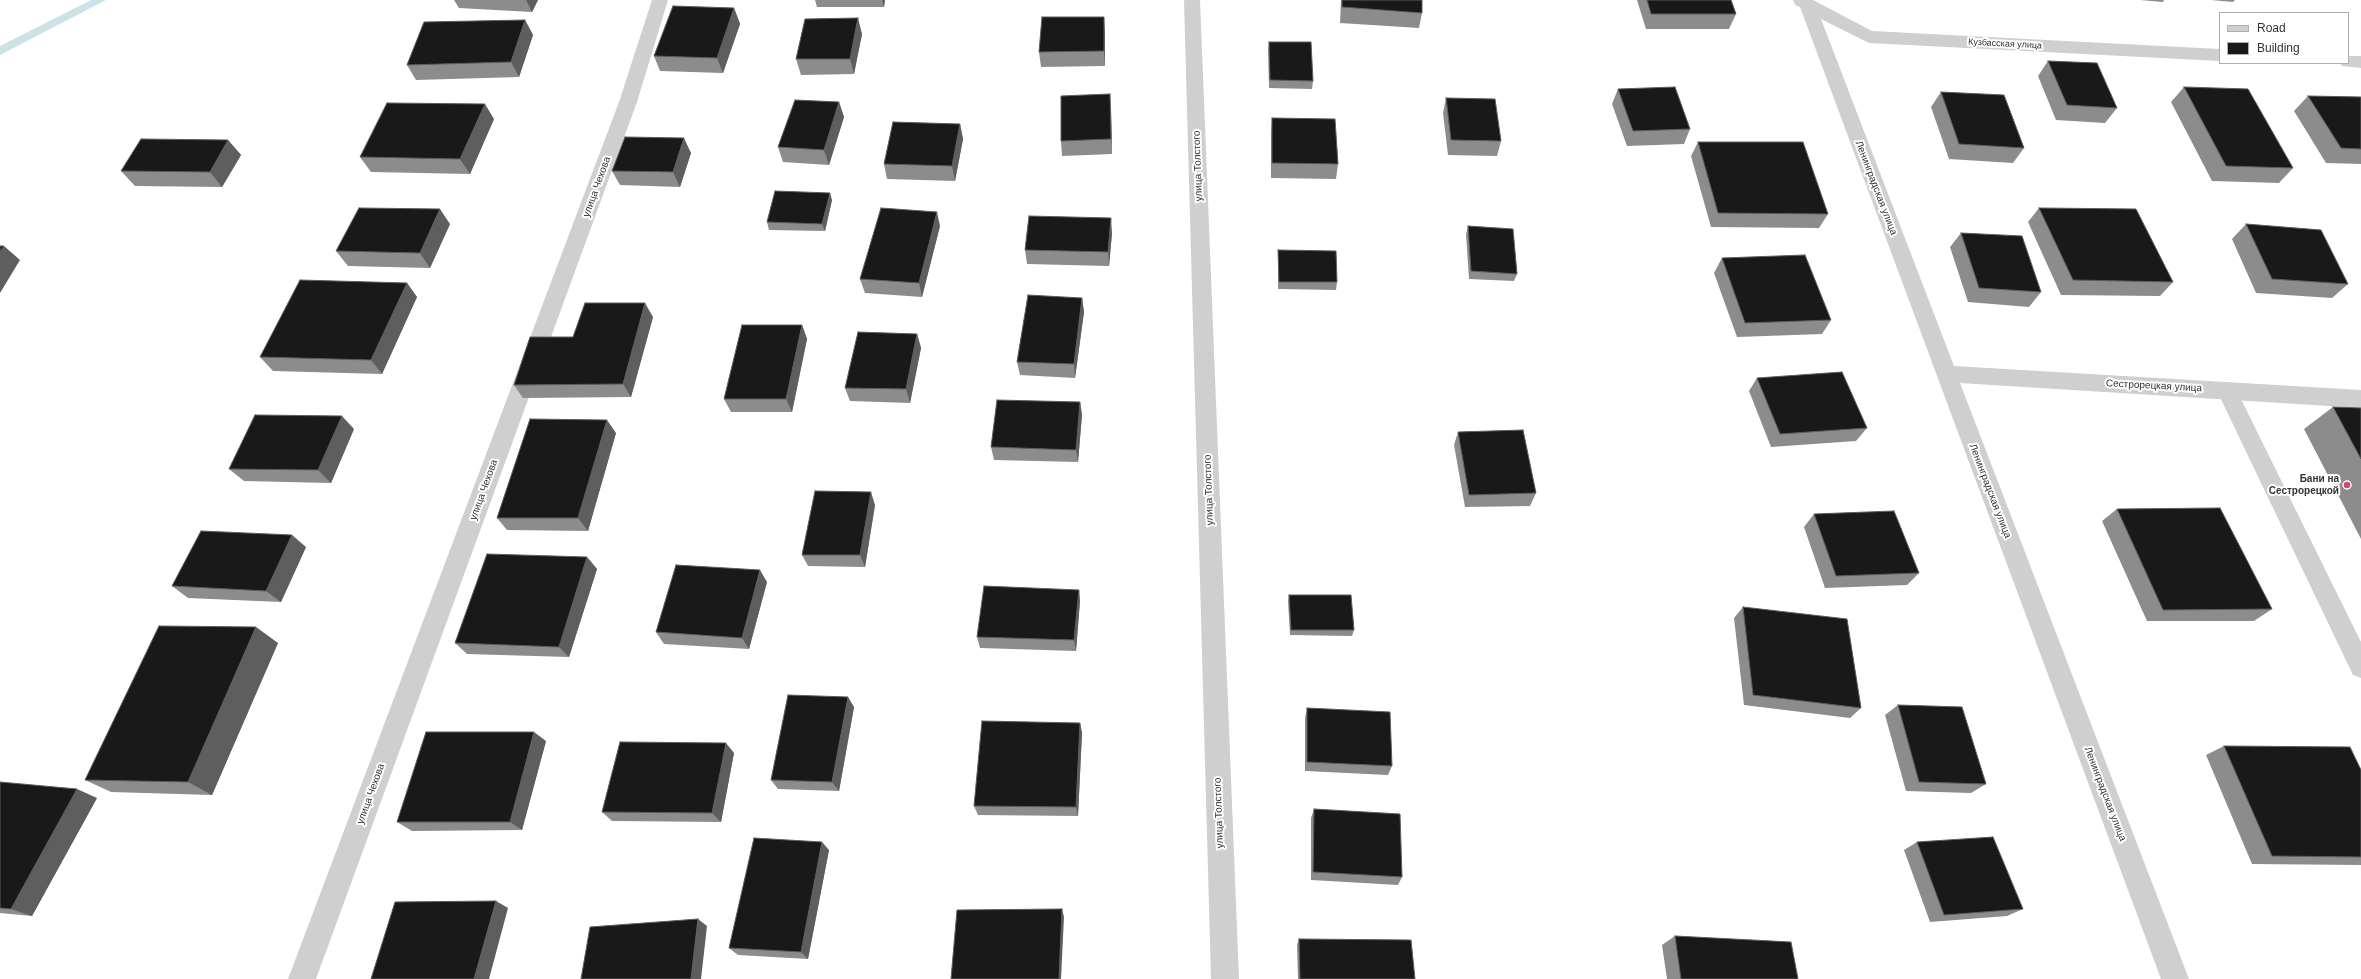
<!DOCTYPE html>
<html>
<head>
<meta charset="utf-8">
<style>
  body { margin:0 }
  #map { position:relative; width:2361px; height:979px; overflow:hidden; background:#fff; font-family:Helvetica,sans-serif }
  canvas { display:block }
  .legend { position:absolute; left:2219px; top:12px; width:130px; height:52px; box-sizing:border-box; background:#fff; border:1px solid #adadad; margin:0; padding:5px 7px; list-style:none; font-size:12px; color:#323232 }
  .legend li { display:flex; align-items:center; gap:8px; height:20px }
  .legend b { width:20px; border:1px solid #adadad }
</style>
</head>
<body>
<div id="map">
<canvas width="2361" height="979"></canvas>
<ul class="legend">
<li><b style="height:5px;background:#cfcfcf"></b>Road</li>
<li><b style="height:11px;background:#191919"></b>Building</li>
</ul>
</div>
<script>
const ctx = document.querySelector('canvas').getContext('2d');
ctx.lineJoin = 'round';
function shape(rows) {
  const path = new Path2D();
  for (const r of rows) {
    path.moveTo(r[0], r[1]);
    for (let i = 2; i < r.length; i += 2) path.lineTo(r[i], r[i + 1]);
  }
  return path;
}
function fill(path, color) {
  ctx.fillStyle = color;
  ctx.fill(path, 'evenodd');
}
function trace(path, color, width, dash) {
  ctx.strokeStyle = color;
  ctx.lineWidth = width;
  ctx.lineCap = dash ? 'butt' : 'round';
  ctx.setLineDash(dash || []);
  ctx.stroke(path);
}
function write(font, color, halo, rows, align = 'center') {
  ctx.font = font + ' Helvetica,sans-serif';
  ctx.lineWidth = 4;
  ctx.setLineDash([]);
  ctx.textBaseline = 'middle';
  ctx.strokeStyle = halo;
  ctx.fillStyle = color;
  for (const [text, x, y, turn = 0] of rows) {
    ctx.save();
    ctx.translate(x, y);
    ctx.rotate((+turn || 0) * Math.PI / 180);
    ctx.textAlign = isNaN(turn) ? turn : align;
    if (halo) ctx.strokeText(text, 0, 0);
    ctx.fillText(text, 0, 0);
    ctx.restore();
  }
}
fill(shape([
  [91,0,106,0,0,55,0,46,91,0]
]), '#cbe3e7');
fill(shape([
  [2227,383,2234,385,2361,642,2361,678,2353,675,2217,391,2220,385,2227,383]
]), '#cfcfcf');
fill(shape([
  [652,0,668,0,637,102,316,979,288,979,619,102,652,0],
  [1184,0,1200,0,1239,979,1211,979,1184,0],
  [1793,0,1813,0,1872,31,2220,49,2220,61,1869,43,1821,19,1954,366,2361,390,2361,408,1960,383,2189,979,2161,979,1800,7,1795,5,1793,0],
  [2348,56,2361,56,2361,68,2342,66,2340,63,2348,63,2348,56]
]), '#cfcfcf');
fill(shape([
  [454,0,538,0,532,12,459,8],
  [815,0,885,0,884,7,817,7],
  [1341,0,1422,0,1422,13,1419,28,1340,23],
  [1637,0,1731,0,1736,14,1729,29,1646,29],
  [2140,0,2164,0,2163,2],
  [2211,0,2235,0,2233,2],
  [734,8,740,24,723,73,660,71,654,56],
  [525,20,533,35,519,77,416,80,407,65],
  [1105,32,1105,66,1041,67,1039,52],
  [862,34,854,74,801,75,796,59],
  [1269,42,1313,81,1312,89,1269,88,1268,50],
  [2048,61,2117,108,2105,123,2056,120,2038,76],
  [2184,87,2293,168,2279,183,2212,181,2171,102],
  [1618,89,1690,129,1684,144,1627,146,1612,104],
  [1941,92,2024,148,2013,163,1949,159,1931,107],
  [2308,96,2361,97,2361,164,2326,163,2294,111],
  [1446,98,1501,141,1497,156,1448,155,1443,113],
  [839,102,844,117,829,165,783,162,778,147],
  [1111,109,1112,154,1062,156,1061,141],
  [1272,118,1338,164,1336,179,1271,178,1271,133],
  [494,119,470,174,371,172,360,157],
  [960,124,963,139,955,181,887,179,884,164],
  [228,140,241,155,222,187,135,186,121,171],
  [1698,142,1828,214,1819,228,1711,227,1691,156],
  [691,153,680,187,620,185,612,171],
  [832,200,825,231,769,230,767,222],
  [2039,208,2173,282,2160,296,2061,295,2028,222],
  [450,224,430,268,348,266,336,251],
  [2246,224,2348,284,2332,298,2256,293,2232,239],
  [940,226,922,297,865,293,860,279],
  [1468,226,1517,274,1514,281,1469,279,1466,234],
  [1112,233,1109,266,1027,264,1025,250],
  [1961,233,2041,292,2029,307,1968,302,1950,247],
  [1278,250,1337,282,1336,290,1278,289],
  [1722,258,1831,320,1822,334,1737,337,1714,273],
  [407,283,417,297,382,374,273,371,260,357],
  [1082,298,1084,312,1075,378,1020,375,1017,362],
  [653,317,631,397,523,398,514,385,573,337],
  [802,325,807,339,792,412,731,412,724,399],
  [917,334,921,348,910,403,850,401,845,388],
  [1757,378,1867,428,1856,441,1771,447,1749,391],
  [1080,402,1082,415,1078,462,994,460,991,447],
  [2333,407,2361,408,2361,539,2304,429],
  [354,429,331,483,244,481,229,469],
  [1458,432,1536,493,1530,506,1465,507,1454,445],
  [616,433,588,531,507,530,497,518],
  [875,505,865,567,808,566,802,555],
  [2117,509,2272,609,2254,621,2147,621,2102,521],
  [1814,514,1919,573,1907,585,1825,588,1804,527],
  [306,547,281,602,188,598,172,586],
  [587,557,597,569,569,657,467,654,455,643],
  [767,582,749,649,664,644,656,632],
  [1079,590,1080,601,1076,651,980,648,977,637],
  [1289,595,1354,630,1352,636,1290,635,1288,601],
  [1743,607,1861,708,1850,718,1744,705,1734,618],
  [278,643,212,795,111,792,85,780],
  [1898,705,1986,784,1971,793,1906,791,1885,715],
  [854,707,839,791,778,789,771,780],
  [1307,708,1392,766,1388,775,1305,771,1305,718],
  [1080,723,1082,733,1078,816,978,815,974,806],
  [546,741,522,830,412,831,397,822],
  [2224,746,2361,770,2361,865,2252,864,2206,755],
  [734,753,721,822,612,821,602,812],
  [0,782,97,798,32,916,0,913],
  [1314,809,1402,877,1398,885,1311,880,1311,818],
  [1917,842,2023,909,2007,916,1930,922,1904,850],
  [829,850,808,959,738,955,729,948],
  [1675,936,1798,979,1667,979,1662,945],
  [1299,939,1415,979,1298,979,1297,945]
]), '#8c8c8c');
fill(shape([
  [526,0,538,0,532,12],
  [882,0,885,0,884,7],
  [734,8,740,24,723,73,717,58],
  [1104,17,1105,32,1105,66,1104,51],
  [858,18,862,34,854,74,850,59],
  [525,20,533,35,519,77,511,62],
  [1110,94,1111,109,1112,154,1111,139],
  [839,102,844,117,829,165,824,150],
  [485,104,494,119,470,174,460,159],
  [960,124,963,139,955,181,952,166],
  [684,138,691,153,680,187,673,172],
  [228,140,241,155,222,187,210,172],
  [830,193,832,200,825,231,822,224],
  [440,209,450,224,430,268,420,253],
  [937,212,940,226,922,297,919,283],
  [1111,218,1112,233,1109,266,1108,252],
  [4,246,20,260,0,293,0,252],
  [407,283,417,297,382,374,371,360],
  [1082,298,1084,312,1075,378,1074,364],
  [645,303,653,317,631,397,623,384],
  [802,325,807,339,792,412,786,399],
  [917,334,921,348,910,403,906,389],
  [1080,402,1082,415,1078,462,1076,450],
  [342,416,354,429,331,483,318,470],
  [607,420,616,433,588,531,578,518],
  [871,492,875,505,865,567,860,555],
  [292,535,306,547,281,602,266,591],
  [587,557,597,569,569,657,559,647],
  [760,570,767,582,749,649,742,638],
  [1079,590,1080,601,1076,651,1074,640],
  [256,627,278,643,212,795,188,782],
  [848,697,854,707,839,791,832,782],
  [1080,723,1082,733,1078,816,1076,807],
  [534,732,546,741,522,830,510,822],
  [726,743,734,753,721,822,712,813],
  [77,789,97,798,32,916,11,909],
  [822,842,829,850,808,959,801,952],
  [496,901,508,908,489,979,474,979],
  [1062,909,1064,917,1061,979,1059,979],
  [698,919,707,926,701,979,691,979]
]), '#5e5e5e');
const building = shape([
  [1342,0,1422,0,1422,13,1342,7,1342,0],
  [1647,0,1731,0,1736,14,1651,14,1647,0],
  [673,6,734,8,717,58,654,56,673,6],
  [1042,17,1104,17,1104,51,1039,52,1042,17],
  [858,18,850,59,796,59,805,19,858,18],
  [525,20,511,62,407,65,424,22,525,20],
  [1269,42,1311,42,1313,81,1270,80,1269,42],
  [2048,61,2097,63,2117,108,2067,105,2048,61],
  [1675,87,1690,129,1633,131,1618,89,1675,87],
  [2184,87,2248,89,2293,168,2226,166,2184,87],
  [1941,92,2004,95,2024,148,1959,144,1941,92],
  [1110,94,1111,139,1061,141,1061,96,1110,94],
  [2308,96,2361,97,2361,149,2341,148,2308,96],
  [1446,98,1495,99,1501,141,1451,140,1446,98],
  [795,100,839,102,824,150,778,147,795,100],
  [387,103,485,104,460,159,360,157,387,103],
  [1272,118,1335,119,1338,164,1272,163,1272,118],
  [893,122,960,124,952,166,884,164,893,122],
  [625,137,684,138,673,172,612,171,625,137],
  [141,139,228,140,210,172,121,171,141,139],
  [1698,142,1803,142,1828,214,1718,213,1698,142],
  [775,191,830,193,822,224,767,222,775,191],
  [359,208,440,209,420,253,336,251,359,208],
  [881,208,937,212,919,283,860,279,881,208],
  [2039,208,2136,209,2173,282,2073,280,2039,208],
  [1029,216,1111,218,1108,252,1025,250,1029,216],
  [2246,224,2321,230,2348,284,2272,279,2246,224],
  [1468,226,1513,229,1517,274,1471,271,1468,226],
  [1961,233,2022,236,2041,292,1979,288,1961,233],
  [0,246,4,246,0,252,0,246],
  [1278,250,1336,251,1337,282,1279,282,1278,250],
  [1805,255,1831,320,1745,323,1722,258,1805,255],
  [300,280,407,283,371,360,260,357,300,280],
  [1028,295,1082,298,1074,364,1017,362,1028,295],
  [585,303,645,303,623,384,514,385,530,337,573,337,585,303],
  [742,325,802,325,786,399,724,399,742,325],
  [858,332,917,334,906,389,845,388,858,332],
  [1842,372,1867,428,1780,434,1757,378,1842,372],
  [997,400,1080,402,1076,450,991,447,997,400],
  [2333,407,2361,408,2361,459,2333,407],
  [255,415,342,416,318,470,229,469,255,415],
  [530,419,607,420,578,518,497,518,530,419],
  [1523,430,1536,493,1469,495,1458,432,1523,430],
  [815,491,871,492,860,555,802,555,815,491],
  [2220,508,2272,609,2163,610,2117,509,2220,508],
  [1894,511,1919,573,1836,576,1814,514,1894,511],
  [201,531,292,535,266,591,172,586,201,531],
  [487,554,587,557,559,647,455,643,487,554],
  [676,565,760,570,742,638,656,632,676,565],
  [984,586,1079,590,1074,640,977,637,984,586],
  [1289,595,1351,595,1354,630,1291,630,1289,595],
  [1743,607,1847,619,1861,708,1753,695,1743,607],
  [159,626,256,627,188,782,85,780,159,626],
  [788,695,848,697,832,782,771,780,788,695],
  [1898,705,1962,707,1986,784,1919,782,1898,705],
  [1307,708,1390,712,1392,766,1307,762,1307,708],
  [982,721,1080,723,1076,807,974,806,982,721],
  [426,732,534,732,510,822,397,822,426,732],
  [620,742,726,743,712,813,602,812,620,742],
  [2224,746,2350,747,2361,770,2361,857,2272,856,2224,746],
  [0,782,77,789,11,909,0,908,0,782],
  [1314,809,1400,814,1402,877,1313,872,1314,809],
  [1993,837,2023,909,1944,915,1917,842,1993,837],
  [754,838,822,842,801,952,729,948,754,838],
  [496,901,474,979,371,979,395,902,496,901],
  [1062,909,1059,979,951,979,957,910,1062,909],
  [698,919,691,979,581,979,590,927,698,919],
  [1675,936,1791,942,1798,979,1681,979,1675,936],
  [1299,939,1411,940,1415,979,1300,979,1299,939]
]);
fill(building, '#191919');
trace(building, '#5e5e5e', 1);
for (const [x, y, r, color] of [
  [2347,485,4,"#d74672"]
]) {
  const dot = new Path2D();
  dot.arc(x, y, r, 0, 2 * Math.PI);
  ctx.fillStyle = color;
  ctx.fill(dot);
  trace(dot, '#fff', 1.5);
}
write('9px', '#323232', '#fff', [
  ["Кузбасская улица",2005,44,3]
]);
write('10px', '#323232', '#fff', [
  ["улица Толстого",1198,166,-92],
  ["улица Чехова",597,187,-70],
  ["Ленинградская улица",1876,188,69],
  ["Сестрорецкая улица",2154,386,3],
  ["улица Чехова",484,490,-70],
  ["улица Толстого",1209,490,-92],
  ["Ленинградская улица",1990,491,69],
  ["улица Чехова",371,794,-70],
  ["Ленинградская улица",2105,794,69],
  ["улица Толстого",1219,813,-92]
]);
write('bold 10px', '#323232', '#fff', [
  ["Бани на",2339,479],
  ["Сестрорецкой",2339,491]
], 'right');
</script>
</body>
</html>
